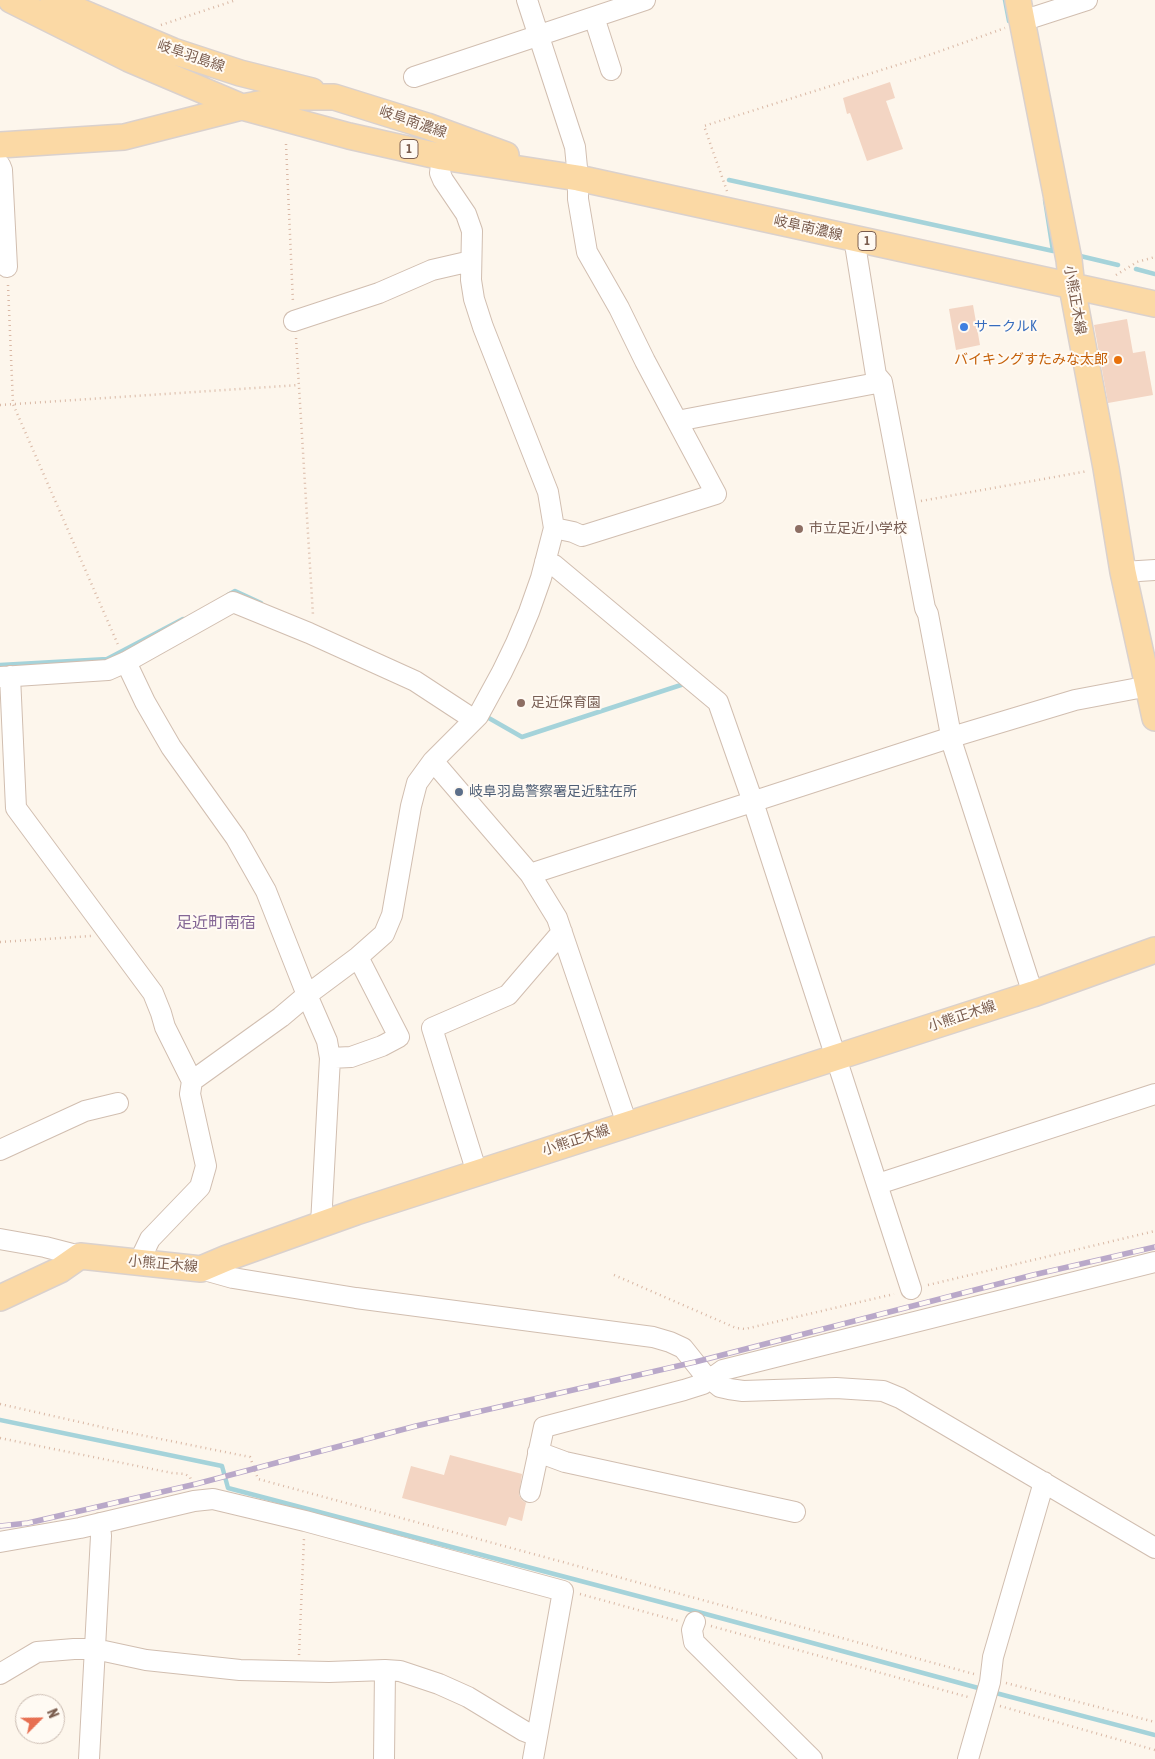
<!DOCTYPE html>
<html>
<head>
<meta charset="utf-8">
<style>
  body { margin:0 }
  #map { position:relative; width:1155px; height:1759px; overflow:hidden; background:#fdf6ec; font-family:"Asap Condensed",sans-serif }
  canvas { display:block }
  .north { position:absolute; left:15px; top:1694px; width:50px; height:50px; box-sizing:border-box; background:#fffaf3; border:1px solid #cabbb1; border-radius:50%; rotate:67deg; font-size:14px; font-weight:700; line-height:20px; text-align:center; color:#7a5c4d }
  .north::after { content:''; display:block; margin:auto; width:18px; height:22px; background:#e76f51; clip-path:polygon(50% 0,100% 100%,50% 72%,0 100%) }
</style>
</head>
<body>
<div id="map">
<canvas width="1155" height="1759"></canvas>
<div class="north">N</div>
</div>
<script>
const ctx = document.querySelector('canvas').getContext('2d');
ctx.lineJoin = 'round';
function shape(rows) {
  const path = new Path2D();
  for (const r of rows) {
    path.moveTo(r[0], r[1]);
    for (let i = 2; i < r.length; i += 2) path.lineTo(r[i], r[i + 1]);
  }
  return path;
}
function trace(path, color, width, dash) {
  ctx.strokeStyle = color;
  ctx.lineWidth = width;
  ctx.lineCap = dash ? 'butt' : 'round';
  ctx.setLineDash(dash || []);
  ctx.stroke(path);
}
function fill(path, color) {
  ctx.fillStyle = color;
  ctx.fill(path, 'evenodd');
}
function write(font, color, halo, rows, align = 'center') {
  ctx.font = font + ' "Asap Condensed","Noto Sans JP",sans-serif';
  ctx.lineWidth = 4;
  ctx.setLineDash([]);
  ctx.textBaseline = 'middle';
  ctx.strokeStyle = halo;
  ctx.fillStyle = color;
  for (const [text, x, y, turn = 0] of rows) {
    ctx.save();
    ctx.translate(x, y);
    ctx.rotate((+turn || 0) * Math.PI / 180);
    ctx.textAlign = isNaN(turn) ? turn : align;
    if (halo) ctx.strokeText(text, 0, 0);
    ctx.fillText(text, 0, 0);
    ctx.restore();
  }
}
trace(shape([
  [1005,0,1009,21],
  [729,180,1053,251,1045,200],
  [1076,255,1118,265],
  [1136,269,1155,274],
  [228,595,235,591,261,603],
  [0,665,107,659,183,619],
  [487,717,522,737,684,684,686,685],
  [0,1420,222,1466,228,1488,702,1613,982,1689],
  [992,1692,1155,1735]
]), '#a5d3da', 4.5);
fill(shape([
  [890,82,895,98,886,101,903,149,867,161,850,113,847,114,843,98],
  [973,305,980,345,956,350,949,309],
  [1127,319,1133,353,1145,351,1153,395,1108,403,1094,325],
  [450,1455,522,1474,519,1495,522,1500,526,1503,522,1521,509,1517,506,1526,402,1498,411,1466,444,1475]
]), '#f3d5c3');
const minor = shape([
  [527,0,575,147,578,178,578,199,587,252,619,308,645,361,677,421],
  [594,17,611,70],
  [1022,21,1087,0],
  [414,77,645,0],
  [0,165,2,170,7,267],
  [854,238,876,375,882,382,925,608,928,614,953,746,1033,994],
  [294,321,379,293,432,270,471,261],
  [554,528,573,532,582,536,716,494,677,421,882,382],
  [545,562,554,565,718,702,753,802,911,1289],
  [1123,572,1155,570],
  [126,662,145,702,171,747,236,838,266,891,307,995,327,1041,330,1058,321,1224],
  [10,676,16,808,153,993,161,1013,165,1027,192,1081,190,1094,206,1166,200,1187,150,1239,139,1262],
  [0,677,108,670,126,662,233,602,309,633,415,681,473,719],
  [433,761,530,874,557,918,627,1124],
  [530,874,952,737,1075,700,1149,686],
  [330,1058,351,1057,382,1046,399,1037,358,957],
  [192,1081,281,1017,307,995,358,957,384,934,392,915,411,806,417,783,433,761,478,716,502,672,516,643,529,612,541,578,554,528,548,492,483,327,474,299,471,280,472,231,466,214,443,180,440,173,442,157],
  [0,1150,85,1111,118,1103],
  [477,1173,432,1028,508,995,562,932],
  [878,1184,1155,1094],
  [0,1239,45,1247,80,1256],
  [201,1269,233,1278,356,1298,653,1337,670,1342,683,1348,703,1373,720,1387,729,1389,743,1391,836,1388,883,1391,900,1398,1155,1548],
  [713,1381,716,1375,723,1370,1155,1262],
  [538,1452,565,1462,795,1512],
  [530,1492,544,1427,684,1390,703,1384,709,1378],
  [0,1542,80,1528,194,1501,213,1499,305,1521,563,1591,533,1759],
  [695,1622,692,1630,694,1642,812,1759],
  [0,1674,37,1652,74,1649,95,1649,146,1660,240,1670,329,1672,385,1670,400,1671,439,1684,468,1697,524,1731,537,1736],
  [89,1759,101,1536,100,1523],
  [384,1759,385,1670],
  [968,1759,990,1682,993,1657,1044,1482]
]);
const major = shape([
  [11,0,129,59,242,107,349,136,442,157,578,178,1155,304],
  [53,0,173,51,240,73,312,91],
  [1018,0,1069,260,1072,287,1106,468,1123,572,1155,718],
  [0,145,124,137,242,107,297,97,334,97,427,126,506,155],
  [0,1298,60,1270,80,1256,201,1269,227,1258,356,1212,1033,994,1155,950]
]);
trace(minor, '#d1beb0', 22);
trace(major, '#dad1cd', 28);
trace(shape([
  [161,25,236,0],
  [286,144,293,303],
  [727,191,704,126,932,54,1005,28],
  [1116,275,1137,262,1155,257],
  [8,285,13,404,119,647],
  [296,338,313,615],
  [0,405,299,385],
  [921,501,1088,471],
  [0,942,91,936],
  [614,1275,736,1328,745,1329,894,1294],
  [928,1285,1155,1231],
  [0,1404,106,1428,250,1457,258,1479,974,1674],
  [0,1438,172,1473,185,1474,190,1477,193,1485],
  [580,1594,678,1621],
  [711,1626,968,1697],
  [299,1655,304,1538],
  [1006,1683,1155,1722],
  [1000,1706,1155,1750]
]), '#d9b8a5', 2.5, [1, 4]);
trace(minor, '#fff', 20);
trace(major, '#fbd9a5', 25);
const rail = shape([
  [0,1526,28,1523,196,1484,416,1426,695,1362,1033,1275,1155,1247]
]);
trace(rail, '#b9a8c9', 5.5);
trace(rail, '#fffaf3', 4, [11]);
for (const [x, y, r, color] of [
  [964,327,5,"#3f7fe0"],
  [1118,360,5,"#e8710a"],
  [799,529,5,"#8d6e63"],
  [521,703,5,"#8d6e63"],
  [459,792,5,"#5c6f8a"]
]) {
  const dot = new Path2D();
  dot.arc(x, y, r, 0, 2 * Math.PI);
  ctx.fillStyle = color;
  ctx.fill(dot);
  trace(dot, '#fffaf3', 2);
}
for (const [x, y, w] of [
  [409,149,18],
  [867,241,18]
]) {
  const box = new Path2D();
  box.roundRect(x - w / 2, y - 9.5, w, 19, 4);
  ctx.fillStyle = '#fffaf3';
  ctx.fill(box);
  trace(box, '#7a5c4d', 1);
}
write('bold 12px', '#7a5c4d', null, [
  ["1",409,149],
  ["1",867,241]
]);
write('14px', '#7a5c4d', '#fffaf3', [
  ["岐阜羽島線",191,56,19],
  ["岐阜南濃線",413,122,19],
  ["岐阜南濃線",808,228,13],
  ["小熊正木線",1075,300,80],
  ["小熊正木線",962,1016,-18],
  ["小熊正木線",576,1140,-18],
  ["小熊正木線",163,1264,5]
]);
write('14px', '#366cbe', '#fffaf3', [
  ["サークルK",974,327]
], 'left');
write('14px', '#c56008', '#fffaf3', [
  ["バイキングすたみな太郎",1108,360]
], 'right');
write('14px', '#785e54', '#fffaf3', [
  ["市立足近小学校",809,529],
  ["足近保育園",531,703]
], 'left');
write('14px', '#4e5e75', '#fffaf3', [
  ["岐阜羽島警察署足近駐在所",469,792]
], 'left');
write('16px', '#846695', '#fffaf3', [
  ["足近町南宿",216,923]
]);
</script>
</body>
</html>
